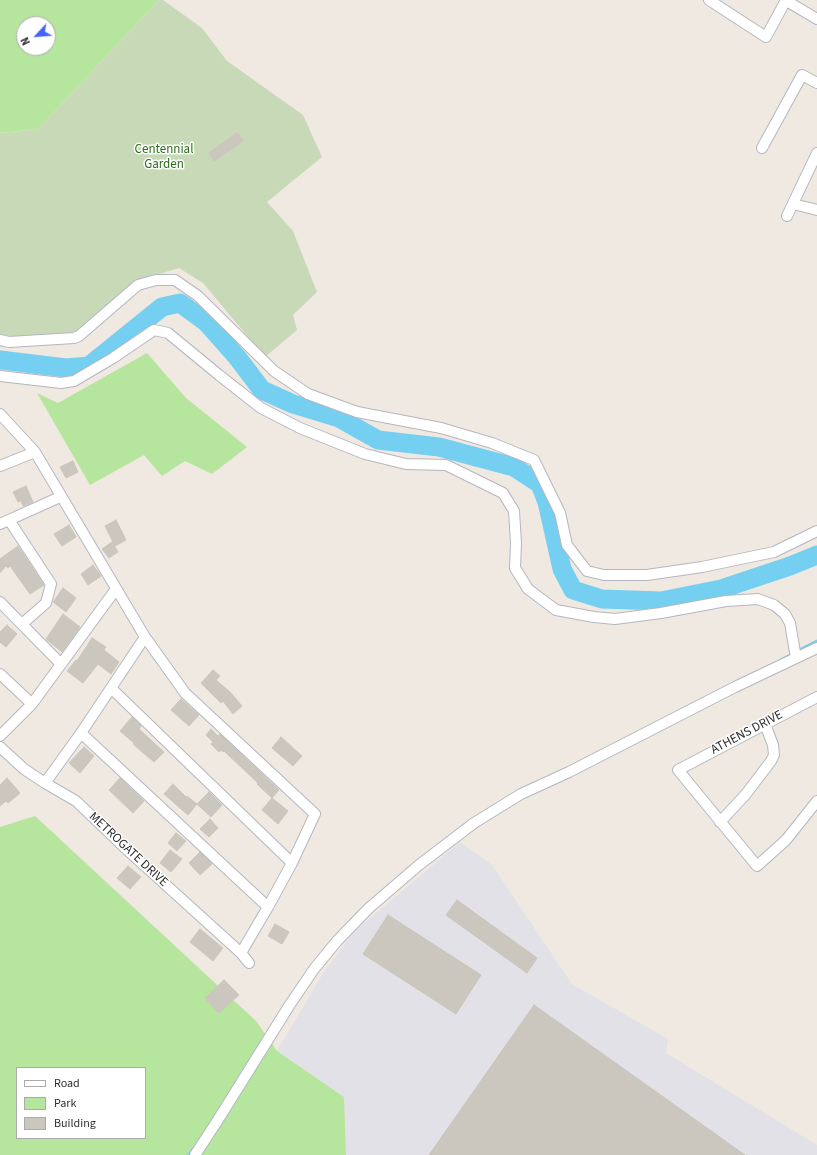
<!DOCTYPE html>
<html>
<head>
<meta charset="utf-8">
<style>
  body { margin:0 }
  #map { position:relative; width:817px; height:1155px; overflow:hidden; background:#efe9e1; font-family:"Source Sans 3",sans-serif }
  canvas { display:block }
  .legend { position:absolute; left:16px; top:1067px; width:130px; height:72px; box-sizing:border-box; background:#fff; border:1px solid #ababab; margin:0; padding:5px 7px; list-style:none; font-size:12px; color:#2e2e2e }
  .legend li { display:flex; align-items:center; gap:8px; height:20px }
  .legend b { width:20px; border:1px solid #ababab }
  .north { position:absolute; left:16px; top:16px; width:40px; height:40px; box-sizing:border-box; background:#fff; border:1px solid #ababab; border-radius:50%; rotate:244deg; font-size:11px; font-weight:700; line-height:16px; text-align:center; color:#2e2e2e }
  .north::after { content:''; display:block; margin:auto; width:14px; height:18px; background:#4264fb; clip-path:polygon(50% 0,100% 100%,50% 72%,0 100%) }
</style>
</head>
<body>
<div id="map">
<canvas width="817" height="1155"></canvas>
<ul class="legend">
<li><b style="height:5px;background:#fff"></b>Road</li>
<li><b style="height:11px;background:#b6e59e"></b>Park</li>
<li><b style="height:11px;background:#cbc7bf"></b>Building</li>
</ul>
<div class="north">N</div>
</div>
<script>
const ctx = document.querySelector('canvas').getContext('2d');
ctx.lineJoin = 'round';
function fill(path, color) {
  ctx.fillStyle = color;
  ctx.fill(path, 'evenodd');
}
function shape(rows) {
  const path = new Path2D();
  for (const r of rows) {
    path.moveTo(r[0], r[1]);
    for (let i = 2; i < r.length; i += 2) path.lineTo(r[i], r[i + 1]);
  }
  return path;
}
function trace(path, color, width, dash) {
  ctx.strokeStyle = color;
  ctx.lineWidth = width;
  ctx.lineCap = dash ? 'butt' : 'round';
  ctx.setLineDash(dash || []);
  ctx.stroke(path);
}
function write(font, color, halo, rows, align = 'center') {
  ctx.font = font + ' "Source Sans 3",sans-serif';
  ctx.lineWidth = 3;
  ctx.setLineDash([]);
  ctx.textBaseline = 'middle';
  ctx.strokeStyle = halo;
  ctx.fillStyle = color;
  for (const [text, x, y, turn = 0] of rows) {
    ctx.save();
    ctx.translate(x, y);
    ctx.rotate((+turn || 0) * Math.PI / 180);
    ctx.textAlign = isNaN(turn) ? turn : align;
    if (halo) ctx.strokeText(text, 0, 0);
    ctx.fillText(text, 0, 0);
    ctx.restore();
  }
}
fill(shape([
  [460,842,492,865,572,984,668,1039,666,1053,817,1145,817,1155,346,1155,344,1097,277,1051,322,975,354,932]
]), '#e3e1e8');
fill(shape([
  [0,0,159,0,38,129,0,133],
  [24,24,48,24,48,48,24,48],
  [147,353,186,398,247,447,212,474,185,461,162,476,144,455,90,485,37,393,58,403],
  [35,816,256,1021,277,1051,344,1097,346,1155,0,1155,0,827],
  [17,1068,145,1068,145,1138,17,1138]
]), '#b6e59e');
fill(shape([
  [159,0,163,0,202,28,227,61,303,115,322,157,267,202,293,231,317,292,293,315,297,330,265,357,203,283,179,268,136,281,78,332,9,339,0,336,0,133,38,129]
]), '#c8d9b8');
trace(shape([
  [797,651,817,641],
  [781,660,792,654],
  [189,1155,193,1149]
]), '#75cff0', 3);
trace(shape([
  [0,360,66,368,89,366,162,307,180,303,206,322,237,357,262,390,293,404,339,418,378,440,439,447,514,467,540,484,547,502,562,569,573,590,602,599,661,601,721,589,790,566,817,555]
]), '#75cff0', 19);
const building = shape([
  [237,133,243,141,214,161,209,153,237,133],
  [73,461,78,472,66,478,60,467,73,461],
  [26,486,33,502,23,506,21,501,18,502,13,492,26,486],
  [116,520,126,540,115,546,105,526,116,520],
  [69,525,76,537,62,546,54,534,69,525],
  [112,542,118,552,109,558,102,549,112,542],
  [18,546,44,585,30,594,10,566,8,568,6,566,0,573,0,559,18,546],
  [93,565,101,576,88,585,81,574,93,565],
  [63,588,76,598,66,612,53,602,63,588],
  [63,614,80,627,62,652,46,639,63,614],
  [7,625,17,634,6,647,0,642,0,632,7,625],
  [92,638,106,647,104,650,119,662,111,674,98,664,83,683,67,671,76,660,77,661,92,638],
  [213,670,220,676,216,680,230,692,242,706,233,714,223,701,221,703,201,683,213,670],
  [181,699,199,715,189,726,171,710,181,699],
  [132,717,141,726,139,729,164,752,154,762,133,744,134,743,120,731,132,717],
  [211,729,218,736,220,734,279,790,272,798,257,784,258,783,224,751,223,752,221,750,219,752,211,744,213,742,206,735,211,729],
  [281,737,302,756,293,766,272,748,281,737],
  [84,747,94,756,80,773,69,763,84,747],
  [7,778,20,793,8,803,6,801,0,806,0,785,7,778],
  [120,778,144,801,133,813,109,790,120,778],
  [173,784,186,797,187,796,197,804,188,815,164,794,173,784],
  [209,792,222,805,211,817,197,804,209,792],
  [272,798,288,811,278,824,262,810,272,798],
  [210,819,218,828,209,837,200,829,210,819],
  [176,833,186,841,177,851,168,843,176,833],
  [170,850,182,859,171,872,160,863,170,850],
  [200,852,212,864,200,875,189,863,200,852],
  [128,866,141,877,130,889,117,878,128,866],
  [457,900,537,958,527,973,446,915,457,900],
  [388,915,481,975,456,1014,363,954,388,915],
  [275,924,289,932,282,944,268,936,275,924],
  [200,929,223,948,213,961,190,942,200,929],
  [224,980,239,995,219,1013,205,998,224,980],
  [534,1005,745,1155,429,1155,534,1005]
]);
fill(building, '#cbc7bf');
trace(building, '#cbc5ba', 1);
const street = shape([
  [709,0,766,37,786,0],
  [785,0,817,19],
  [762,148,802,75,817,83],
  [793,204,817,210],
  [787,216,817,153],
  [0,340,9,342,74,338,79,336,138,285,156,280,175,280,198,296,274,371,308,394,357,412,441,428,492,443,534,460,560,513,567,545,587,571,604,575,647,575,702,567,774,552,817,531],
  [0,376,61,383,74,381,113,358,154,330,168,333,219,375,261,408,300,428,365,454,406,464,446,465,503,493,514,511,516,543,515,568,528,589,556,610,594,617,615,619,661,613,726,601,758,599,774,605,785,614,790,623,796,658],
  [0,414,35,452,145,637,185,693,315,814,292,863,268,907,241,953],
  [0,466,35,452],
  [9,520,51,584,46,603,22,624],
  [0,524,60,497],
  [0,602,61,664],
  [0,674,32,704],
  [111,688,292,863],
  [817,697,678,770,757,866,786,840,817,801],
  [81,733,268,907],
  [0,736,32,704,116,589],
  [0,747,24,769,45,783,76,801,123,846,241,953,249,963],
  [45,783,81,733,145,637],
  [720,822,746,794,771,761,774,755,773,745,765,724],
  [195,1155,216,1123,289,1006,314,969,337,941,369,908,419,865,474,823,521,794,569,772,735,687,817,648]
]);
trace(street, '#b4b7c1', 12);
trace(street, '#fff', 10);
write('13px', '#2c6e1b', '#fff', [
  ["Centennial",164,150],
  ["Garden",164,165]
]);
write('13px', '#2e2e2e', '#fff', [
  ["ATHENS DRIVE",747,733,-28],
  ["METROGATE DRIVE",128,850,43]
]);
</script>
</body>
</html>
